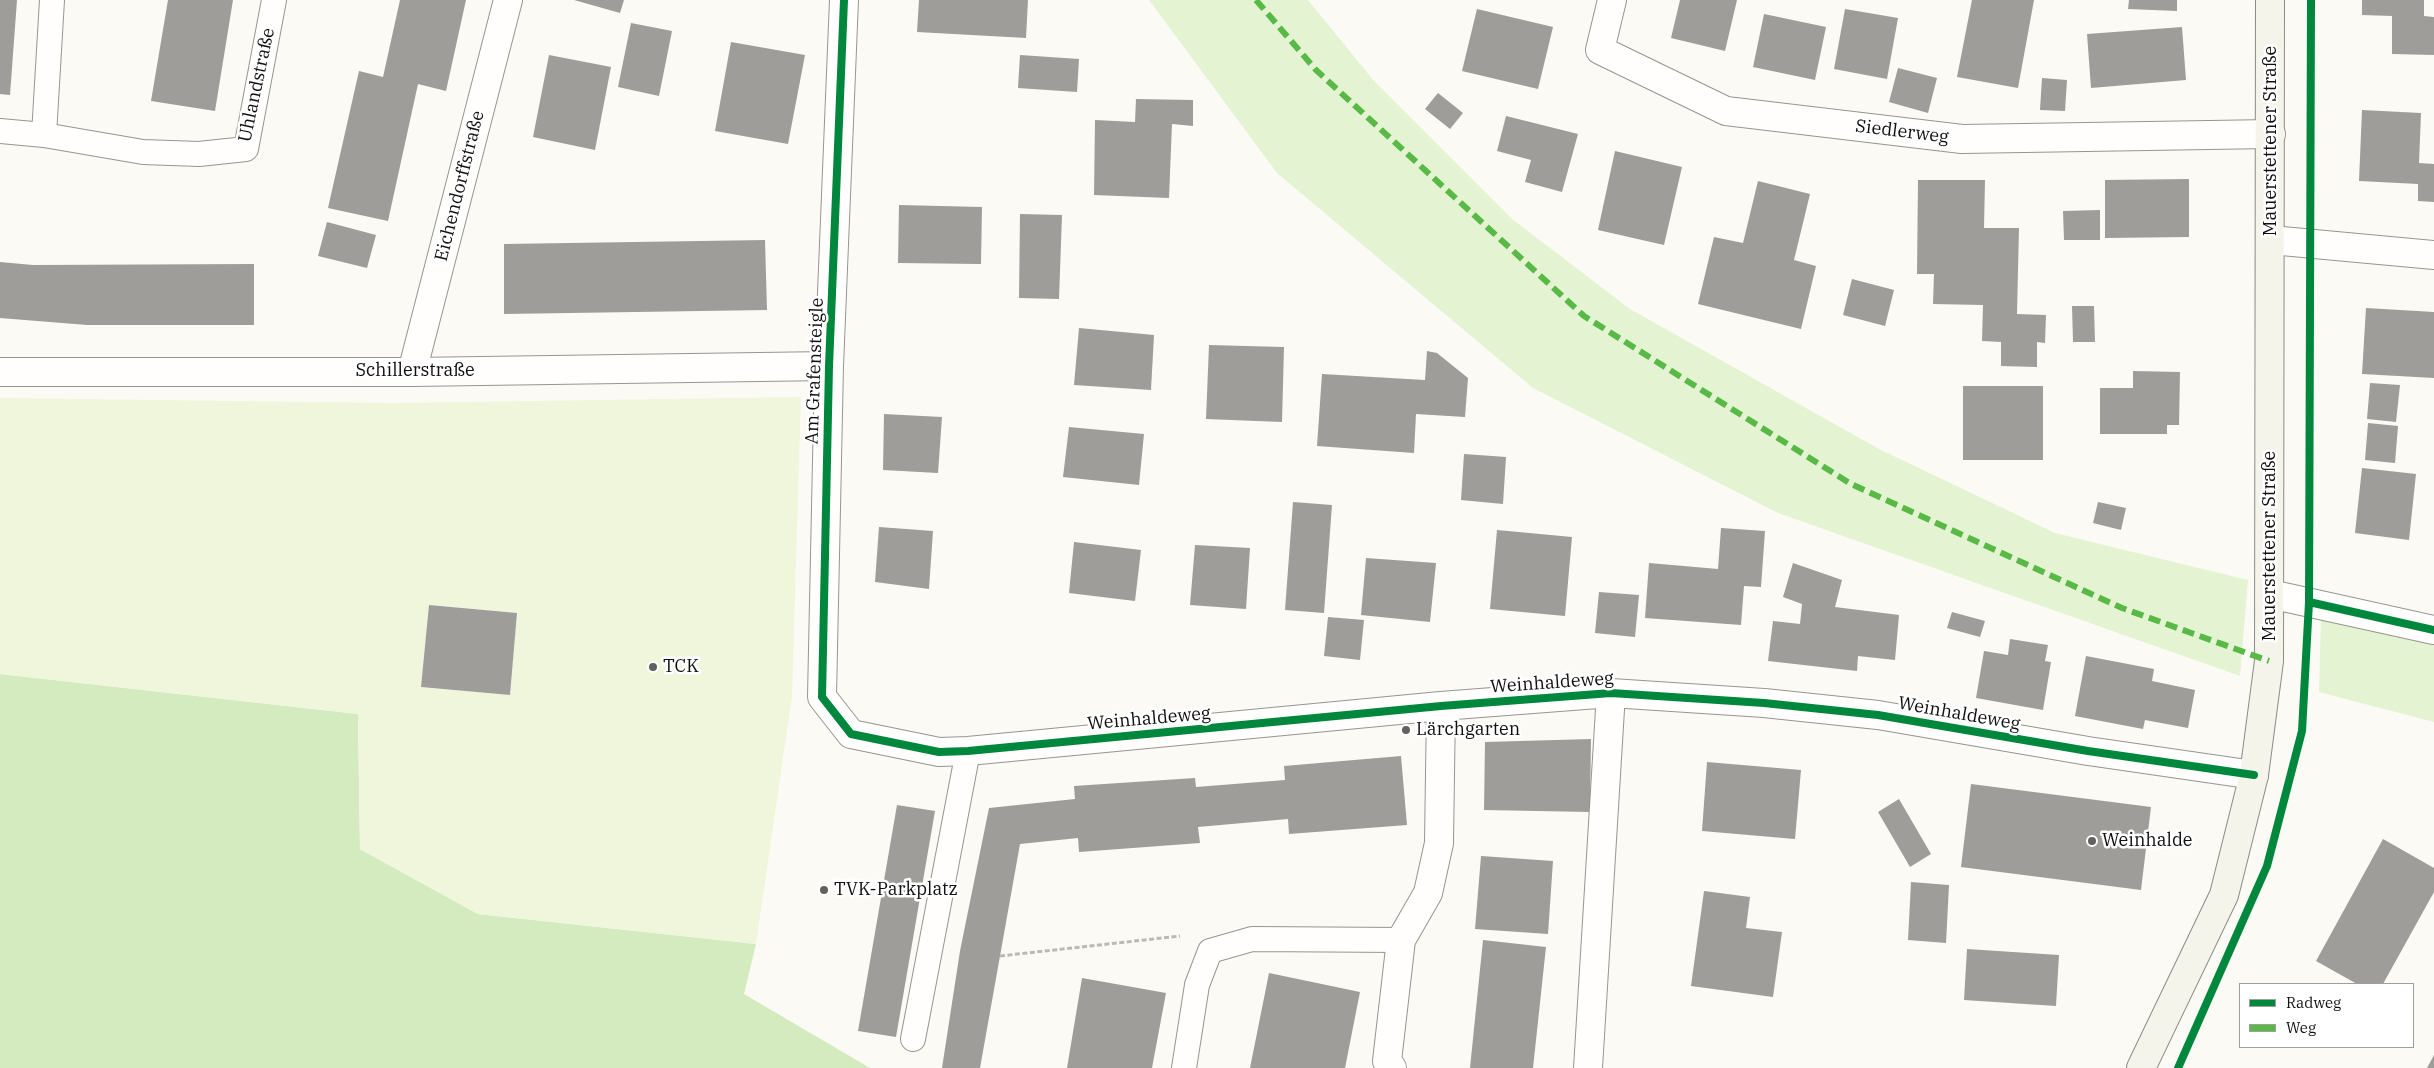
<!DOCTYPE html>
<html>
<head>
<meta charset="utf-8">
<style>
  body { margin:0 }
  #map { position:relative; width:2434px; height:1068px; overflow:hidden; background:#fcfaf4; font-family:"IBM Plex Serif",serif }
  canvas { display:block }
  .legend { position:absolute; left:2239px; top:983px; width:175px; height:65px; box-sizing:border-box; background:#fff; border:1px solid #9f9f9f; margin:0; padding:6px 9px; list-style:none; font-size:15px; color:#0f0f0f }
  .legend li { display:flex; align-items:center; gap:10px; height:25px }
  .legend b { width:25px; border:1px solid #9f9f9f }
</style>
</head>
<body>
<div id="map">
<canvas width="2434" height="1068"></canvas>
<ul class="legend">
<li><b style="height:6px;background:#00873e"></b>Radweg</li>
<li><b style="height:6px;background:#58b947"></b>Weg</li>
</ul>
</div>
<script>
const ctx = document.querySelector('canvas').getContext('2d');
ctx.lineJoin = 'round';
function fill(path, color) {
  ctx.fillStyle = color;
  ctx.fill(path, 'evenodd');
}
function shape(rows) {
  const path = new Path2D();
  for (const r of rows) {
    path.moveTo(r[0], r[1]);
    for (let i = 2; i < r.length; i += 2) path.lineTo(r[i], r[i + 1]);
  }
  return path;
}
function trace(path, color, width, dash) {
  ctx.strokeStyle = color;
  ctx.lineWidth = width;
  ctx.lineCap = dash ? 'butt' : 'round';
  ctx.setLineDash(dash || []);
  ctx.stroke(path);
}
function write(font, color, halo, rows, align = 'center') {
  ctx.font = font + ' "IBM Plex Serif",serif';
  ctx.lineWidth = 5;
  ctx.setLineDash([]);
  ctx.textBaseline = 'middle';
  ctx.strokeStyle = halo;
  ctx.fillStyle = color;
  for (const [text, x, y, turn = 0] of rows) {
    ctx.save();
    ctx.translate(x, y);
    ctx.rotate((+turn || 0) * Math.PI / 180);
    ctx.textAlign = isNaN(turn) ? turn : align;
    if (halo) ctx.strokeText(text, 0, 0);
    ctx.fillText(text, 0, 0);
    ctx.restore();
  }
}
fill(shape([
  [1149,0,1308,0,1374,81,1512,219,1630,309,1879,449,2055,533,2248,580,2240,676,1778,513,1533,388,1277,173],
  [2321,618,2434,645,2434,722,2319,692]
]), '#e4f3d2');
fill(shape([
  [0,674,358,714,360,849,478,914,756,944,744,994,870,1068,0,1068]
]), '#d4ebbf');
fill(shape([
  [801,397,792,696,756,944,478,914,360,849,358,714,0,674,0,398,395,403],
  [429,605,517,613,510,695,421,687]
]), '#eff6dc');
fill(shape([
  [0,0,17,0,10,95,0,94],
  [168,0,233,0,215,111,151,101],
  [400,0,466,0,446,91,418,84,388,221,328,208,359,71,383,77],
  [574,0,624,0,620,13],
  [919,0,1028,0,1026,38,917,32],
  [1680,0,1737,0,1725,51,1671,38],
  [1972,0,2034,0,2018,88,1957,77],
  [2129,0,2177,0,2177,11,2128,9],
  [2362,0,2424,0,2424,16,2434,17,2434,55,2392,54,2392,16,2362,15],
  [1477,9,1553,27,1538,89,1462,71],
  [1845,9,1898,18,1887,79,1834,69],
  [1764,14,1826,27,1815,80,1753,67],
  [631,23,672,31,659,96,618,87],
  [2182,27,2186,80,2091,88,2087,34],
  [731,42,805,55,788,144,715,131],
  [549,55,611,67,595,150,533,137],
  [1020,55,1079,59,1077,92,1018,88],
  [1898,68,1937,78,1928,113,1889,102],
  [2042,78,2067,80,2065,111,2040,110],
  [1438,93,1463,113,1450,129,1425,109],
  [1136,99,1193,100,1193,126,1172,124,1169,198,1094,195,1095,120,1135,122],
  [2362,110,2421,113,2419,163,2434,164,2434,202,2418,201,2418,184,2359,181],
  [1506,116,1578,134,1562,192,1525,182,1531,160,1497,151],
  [1615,151,1682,167,1664,245,1598,230],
  [2189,179,2189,237,2105,238,2105,180],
  [1918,180,1985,180,1984,228,2019,228,2017,314,2046,315,2045,343,2037,342,2037,367,2001,366,2001,342,1982,341,1983,305,1933,304,1934,274,1917,274],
  [1758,181,1810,194,1794,260,1816,266,1801,329,1698,304,1714,237,1743,243],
  [899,205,982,207,981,264,898,263],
  [2100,210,2100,240,2064,240,2063,211],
  [1020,214,1062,215,1059,299,1019,298],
  [327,222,376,235,367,268,318,256],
  [765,240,767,310,504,314,504,244],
  [0,262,33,265,254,264,254,325,87,325,0,318],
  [1852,279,1894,290,1885,326,1843,315],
  [2072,306,2094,306,2095,342,2073,342],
  [2366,308,2434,312,2434,378,2362,374],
  [1079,328,1154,335,1151,390,1074,385],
  [1209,345,1284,347,1282,422,1206,419],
  [1427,351,1437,353,1468,378,1465,417,1416,414,1414,453,1317,446,1322,374,1425,380],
  [2133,371,2180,372,2179,425,2167,425,2167,434,2100,434,2100,388,2133,388],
  [2370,383,2400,385,2396,422,2367,419],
  [1963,386,2043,386,2043,460,1963,460],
  [884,414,942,417,938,473,883,470],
  [2368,423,2398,426,2395,463,2365,460],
  [1069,427,1144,434,1139,485,1063,477],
  [1464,454,1506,457,1503,504,1461,500],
  [2362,468,2416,474,2409,540,2355,533],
  [1293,502,1332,505,1324,613,1285,610],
  [2098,502,2126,508,2121,530,2093,523],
  [879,527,933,531,929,589,875,582],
  [1721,528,1765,531,1761,587,1744,586,1741,625,1645,618,1649,563,1718,569],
  [1497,530,1572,537,1565,616,1490,609],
  [1074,542,1141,550,1135,601,1069,593],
  [1195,545,1250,548,1246,609,1190,605],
  [1366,558,1436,563,1430,622,1361,615],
  [1793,563,1842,580,1835,607,1899,615,1895,660,1858,656,1857,671,1768,661,1773,621,1800,624,1802,604,1783,597],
  [1599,592,1639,595,1635,637,1595,633],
  [429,605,517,613,510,695,421,687],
  [1952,612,1985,621,1980,637,1947,628],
  [1328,617,1364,620,1360,660,1324,656],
  [2010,639,2048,645,2045,661,2051,662,2043,710,1976,698,1984,651,2008,655],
  [2086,656,2154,669,2152,681,2195,690,2188,728,2145,720,2143,729,2075,716],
  [1591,739,1590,812,1484,810,1485,742],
  [1401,756,1407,825,1289,834,1288,819,1198,827,1200,843,1079,852,1078,838,1020,844,980,1068,942,1068,960,951,989,808,1075,799,1074,786,1195,778,1196,787,1285,780,1284,766],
  [1707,762,1801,770,1795,839,1702,831],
  [1971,784,2151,807,2141,890,1961,867],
  [1899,799,1931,854,1910,867,1878,812],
  [897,805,935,811,896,1037,858,1031],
  [2383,839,2434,868,2434,892,2383,984,2357,984,2316,961],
  [1481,856,1553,861,1548,934,1475,929],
  [1911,882,1949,885,1946,943,1908,940],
  [1704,891,1750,897,1746,928,1782,932,1773,997,1691,986],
  [1483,940,1546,947,1533,1068,1470,1068],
  [1967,949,2059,955,2056,1006,1964,1000],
  [1269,973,1360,992,1345,1068,1250,1068],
  [1082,978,1166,993,1152,1068,1067,1068],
  [2434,1055,2434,1068,2427,1068]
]), '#9f9d99');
const lane = shape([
  [0,131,44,135,143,152,199,154,246,149,274,0],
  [44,135,52,0],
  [913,1039,968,751],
  [1184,1068,1197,985,1210,951,1252,939,1401,940]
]);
const street = shape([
  [844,0,829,366,822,697,851,734,939,752,968,751,1441,706,1611,693,1764,703,1878,715,2088,751,2254,775],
  [1612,0,1600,50,1726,111,1962,139,2271,134],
  [2271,240,2434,255],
  [0,372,412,372,829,366],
  [412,372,508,0],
  [2270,594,2434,630],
  [1392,1068,1387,1061,1401,940,1428,893,1439,843,1441,706],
  [1588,1068,1611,693]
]);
const secondary = shape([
  [2141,1068,2224,895,2254,775,2269,661,2270,0]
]);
trace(lane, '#969592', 26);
trace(street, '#969592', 30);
trace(secondary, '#8c8b89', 30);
trace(shape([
  [1000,956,1180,936]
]), '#b9b9b8', 3, [5, 2.5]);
trace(lane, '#fffefd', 24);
trace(street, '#fffefd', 28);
trace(secondary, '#f5f4ea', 28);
trace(shape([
  [1256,0,1316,70,1584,316,1851,484,2122,608,2269,661]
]), '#58b947', 6, [12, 6]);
trace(shape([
  [844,0,829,366,822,697,851,734,939,752,968,751,1441,706,1611,693,1764,703,1878,715,2088,751,2254,775],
  [2309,602,2434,630],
  [2178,1068,2267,866,2302,731,2309,602,2311,0]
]), '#00873e', 8);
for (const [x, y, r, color] of [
  [653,667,5,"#62615f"],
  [1406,730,5,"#62615f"],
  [2092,841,5,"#62615f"],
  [824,890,5,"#62615f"]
]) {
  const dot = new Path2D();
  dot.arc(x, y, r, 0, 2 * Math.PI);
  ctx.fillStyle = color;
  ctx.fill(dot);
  trace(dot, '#fff', 2);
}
write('18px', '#0f0f0f', '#fff', [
  ["Uhlandstraße",257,85,-78],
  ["Siedlerweg",1902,132,7],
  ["Mauerstettener Straße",2271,141,-90],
  ["Eichendorffstraße",460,186,-76],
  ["Schillerstraße",415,371],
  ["Am Grafensteigle",815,371,-88],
  ["Mauerstettener Straße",2270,546,-90],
  ["Weinhaldeweg",1552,683,-4],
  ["Weinhaldeweg",1959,714,10],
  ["Weinhaldeweg",1149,719,-5]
]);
write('18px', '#0f0f0f', '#fff', [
  ["TCK",663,667],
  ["Lärchgarten",1416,730],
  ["Weinhalde",2102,841],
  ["TVK-Parkplatz",834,890]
], 'left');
</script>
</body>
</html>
